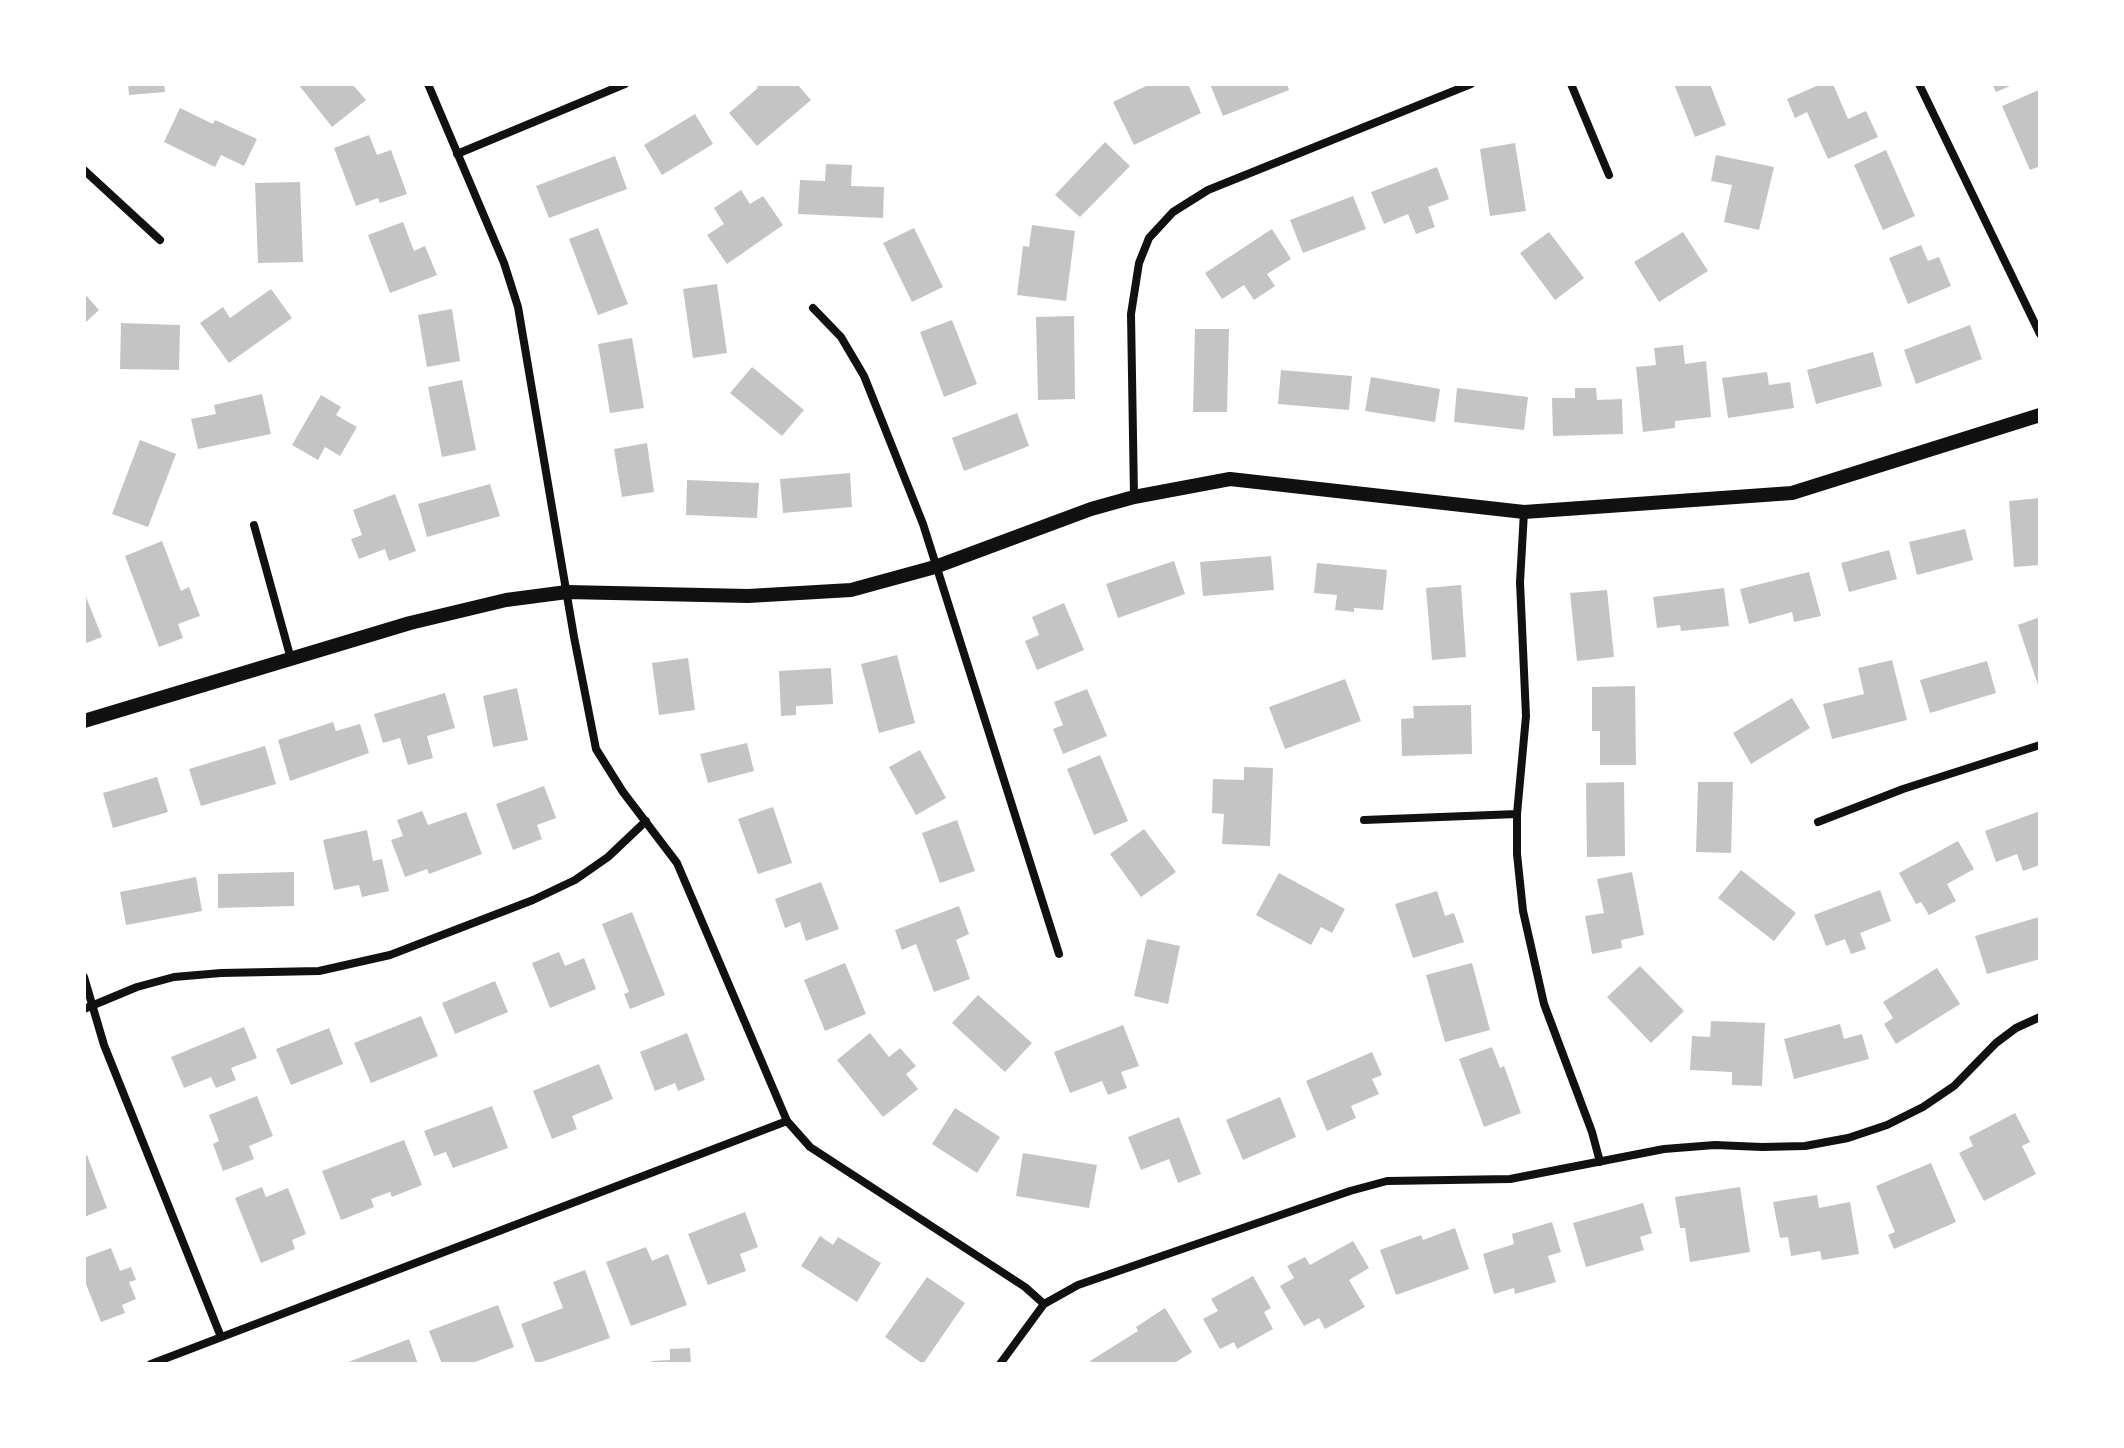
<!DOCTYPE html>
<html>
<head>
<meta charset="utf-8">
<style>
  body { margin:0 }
  #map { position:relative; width:2124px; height:1448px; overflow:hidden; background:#fff; font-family:"Archivo Narrow",sans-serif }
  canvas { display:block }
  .frame { position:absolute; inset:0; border:86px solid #fff; pointer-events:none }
</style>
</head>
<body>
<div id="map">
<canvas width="2124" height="1448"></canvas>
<div class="frame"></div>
</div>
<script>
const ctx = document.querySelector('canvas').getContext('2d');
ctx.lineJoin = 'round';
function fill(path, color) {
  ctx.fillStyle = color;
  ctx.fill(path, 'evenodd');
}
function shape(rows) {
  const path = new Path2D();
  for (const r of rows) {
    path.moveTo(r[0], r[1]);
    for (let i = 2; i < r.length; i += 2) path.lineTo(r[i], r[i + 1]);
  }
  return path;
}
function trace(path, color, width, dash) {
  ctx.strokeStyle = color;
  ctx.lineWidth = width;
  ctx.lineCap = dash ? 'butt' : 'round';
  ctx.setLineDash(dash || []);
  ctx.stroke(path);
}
fill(shape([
  [128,84,164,84,165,92,129,95],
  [298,84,352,84,366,100,332,127],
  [755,84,797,84,811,100,757,146,729,113,758,88],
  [1150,84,1162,86,1188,84,1201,113,1134,145,1113,102],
  [1210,84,1287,84,1289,90,1223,116],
  [1674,84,1710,84,1726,125,1695,137],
  [1821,84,1833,84,1848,119,1866,111,1878,137,1828,159,1807,112,1795,118,1787,99],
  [1992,84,2015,84,1996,92],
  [2039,90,2040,166,2030,170,2002,106],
  [180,108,213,124,215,120,257,139,244,166,221,155,215,167,164,142],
  [695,114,713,144,662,175,644,145],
  [369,135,377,155,391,150,407,194,380,203,378,198,356,206,334,148],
  [1105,142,1130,166,1080,217,1055,195],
  [1515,143,1526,211,1490,216,1480,149],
  [1886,150,1915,216,1883,230,1854,165],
  [1716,155,1774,167,1759,230,1724,222,1732,185,1711,181],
  [615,156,627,189,549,218,536,186],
  [826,164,852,165,851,186,884,187,883,218,798,214,800,180,825,181],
  [1437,167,1449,199,1428,207,1435,227,1416,234,1408,214,1384,224,1371,192],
  [300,182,303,262,258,263,255,183],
  [741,190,750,204,763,196,783,225,727,264,707,235,724,224,714,208],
  [1353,196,1366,229,1303,253,1290,220],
  [403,222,414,251,425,246,437,275,390,293,368,235],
  [1032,225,1075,231,1066,301,1017,295,1023,246,1029,247],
  [598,228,628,304,598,315,569,239],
  [914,228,943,287,912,302,883,243],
  [1272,229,1291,259,1267,274,1275,286,1254,300,1244,285,1222,299,1205,273],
  [1549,232,1584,278,1555,300,1520,253],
  [1683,232,1708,271,1659,302,1634,262],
  [1921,245,1928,261,1939,257,1951,286,1908,304,1889,258],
  [717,284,727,353,693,358,683,289],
  [271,289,292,318,229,363,200,323,223,307,230,318],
  [84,293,99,310,84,324],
  [452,309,460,361,427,367,418,315],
  [1074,316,1075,399,1038,400,1036,317],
  [952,320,977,384,944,397,920,332],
  [121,323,180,325,179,370,120,369],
  [1970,325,1982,359,1916,384,1904,350],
  [1195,329,1229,329,1227,412,1193,412],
  [632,338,644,408,610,413,598,344],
  [1683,345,1685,364,1706,361,1711,417,1675,421,1675,428,1643,432,1636,367,1656,365,1654,348],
  [1873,352,1882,386,1816,404,1807,370],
  [752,367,804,410,782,436,730,393],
  [1281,370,1352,376,1349,410,1278,404],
  [1767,372,1769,385,1790,382,1794,408,1728,418,1722,378],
  [1371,377,1440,389,1435,422,1365,411],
  [462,380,476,450,442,457,428,387],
  [1457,388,1528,397,1524,430,1454,422],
  [1575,388,1596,388,1597,400,1622,399,1623,434,1553,436,1552,398,1575,398],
  [262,394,271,434,198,449,191,419,216,414,214,405],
  [321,395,341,407,336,415,357,427,340,456,325,447,318,460,292,445],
  [1017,413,1029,446,964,471,952,438],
  [140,440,176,454,148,527,112,514],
  [647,443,654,492,622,497,614,449],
  [850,473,852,507,783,513,780,479],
  [687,480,759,483,757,518,686,515],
  [490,484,500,516,427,537,418,504],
  [395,494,416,551,389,561,385,549,359,559,351,539,362,535,353,510],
  [2040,498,2040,565,2014,567,2009,501],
  [1965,529,1973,560,1917,575,1909,542],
  [162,541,181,591,189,587,200,616,178,624,183,638,159,647,125,556],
  [1889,550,1897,579,1849,592,1841,563],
  [1271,556,1274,590,1203,596,1200,562],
  [1174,561,1185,594,1118,618,1106,584],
  [1317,563,1387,570,1383,610,1354,608,1354,612,1335,610,1337,595,1314,593],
  [1809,572,1821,616,1794,622,1792,612,1749,624,1740,589],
  [1461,585,1466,657,1432,660,1426,588],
  [1724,588,1729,626,1681,631,1680,625,1657,628,1653,597],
  [1607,590,1614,657,1577,661,1570,593],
  [84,592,102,637,84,644],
  [1064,603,1084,650,1037,670,1025,641,1039,635,1032,617],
  [2040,617,2040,688,2039,688,2018,625],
  [897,655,915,723,879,733,861,664],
  [688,658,695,710,659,715,652,663],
  [1892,660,1907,720,1832,739,1823,704,1864,694,1858,668],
  [1987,661,1996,693,1930,713,1920,680],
  [831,668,833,704,796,706,796,715,781,716,779,671],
  [1345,679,1361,721,1285,749,1269,707],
  [1635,686,1636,765,1600,765,1600,731,1592,731,1592,687],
  [517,688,528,740,493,747,483,696],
  [1087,689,1107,736,1063,754,1053,729,1063,725,1054,702],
  [445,693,455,728,427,736,433,758,408,765,400,738,383,743,374,714],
  [1792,698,1810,728,1751,764,1733,733],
  [1471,705,1472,754,1402,756,1401,719,1414,718,1413,706],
  [333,722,336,731,360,724,369,753,290,781,278,740],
  [747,743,754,771,708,783,700,754],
  [265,746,276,784,201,806,189,769],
  [920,750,946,798,916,815,889,767],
  [1100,755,1128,821,1094,835,1067,769],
  [1244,767,1273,768,1270,846,1222,844,1224,814,1212,813,1213,779,1244,780],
  [157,777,168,812,113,828,103,793],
  [1624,782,1625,856,1587,857,1586,783],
  [1698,782,1733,782,1731,853,1696,852],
  [544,786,556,818,537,825,542,839,513,850,496,804],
  [773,807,792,863,758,874,738,819],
  [422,811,428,825,466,812,482,854,429,874,427,869,405,877,391,840,403,836,397,820],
  [2040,811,2040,865,2023,871,2017,854,1996,862,1985,831],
  [957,820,975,871,940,883,922,833],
  [1144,829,1176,872,1141,897,1110,854],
  [367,830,373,861,382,859,389,891,362,897,359,885,334,890,323,840],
  [1958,841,1974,869,1947,884,1956,901,1929,915,1921,902,1916,904,1899,873],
  [1741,870,1796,913,1774,941,1718,898],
  [294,872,294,906,218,908,218,874],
  [1632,872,1644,935,1621,940,1622,948,1592,954,1585,916,1604,913,1597,879],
  [1279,873,1345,909,1332,933,1321,927,1311,945,1256,915],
  [196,877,202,911,126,925,120,892],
  [821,882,839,929,806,941,800,922,785,928,775,899],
  [1880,890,1891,921,1860,933,1866,949,1851,954,1845,939,1826,946,1814,915],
  [1437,891,1445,916,1454,913,1464,942,1413,958,1395,904],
  [959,906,969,934,956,940,970,979,934,992,916,944,902,950,895,930],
  [632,912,665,995,630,1009,624,994,629,992,602,924],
  [2039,917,2040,959,1987,974,1975,936],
  [1147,939,1180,946,1168,1004,1134,996],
  [559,952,565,966,584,958,596,989,550,1008,532,963],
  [845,963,866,1014,825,1031,804,980],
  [1472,963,1490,1030,1445,1042,1426,975],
  [1640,966,1684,1011,1651,1043,1607,997],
  [1937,968,1960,1004,1896,1044,1884,1024,1893,1018,1883,1002],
  [495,981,508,1012,455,1034,442,1003],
  [978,995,1032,1043,1005,1072,952,1023],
  [421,1016,438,1056,371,1083,354,1043],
  [1711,1021,1765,1023,1762,1086,1732,1085,1732,1072,1690,1070,1692,1036,1710,1037],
  [1840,1024,1844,1039,1862,1034,1869,1059,1794,1079,1784,1039],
  [1123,1025,1139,1066,1121,1072,1127,1088,1108,1095,1102,1081,1070,1093,1054,1052],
  [244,1027,257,1058,231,1068,236,1080,216,1088,211,1077,184,1088,171,1057],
  [329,1028,343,1064,291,1085,276,1049],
  [687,1033,705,1080,678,1091,675,1083,655,1091,640,1052],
  [870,1033,889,1057,900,1048,916,1066,906,1074,918,1089,883,1117,837,1060],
  [1492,1047,1500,1068,1504,1066,1521,1113,1484,1127,1459,1059],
  [1372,1052,1382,1075,1372,1079,1379,1094,1351,1106,1356,1118,1327,1131,1306,1081],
  [599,1064,613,1099,572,1116,577,1129,552,1139,533,1091],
  [257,1096,273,1136,249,1146,254,1159,223,1171,213,1144,219,1141,209,1115],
  [1280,1097,1296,1137,1243,1160,1226,1120],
  [492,1106,508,1148,453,1168,446,1152,434,1156,424,1131],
  [955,1108,1000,1137,977,1173,932,1144],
  [2015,1113,2030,1142,2022,1146,2036,1174,1984,1201,1959,1153,1973,1146,1969,1137],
  [1179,1117,1201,1174,1178,1183,1169,1159,1141,1170,1128,1137],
  [404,1140,422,1185,392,1197,390,1192,371,1199,374,1207,341,1220,322,1171],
  [1023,1153,1097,1165,1089,1208,1016,1196],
  [87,1155,107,1208,84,1217,84,1156],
  [1931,1163,1956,1222,1894,1249,1888,1235,1895,1232,1876,1186],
  [262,1187,266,1197,288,1188,306,1234,292,1240,295,1249,261,1263,235,1198],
  [1740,1187,1750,1252,1690,1262,1685,1228,1680,1228,1675,1197],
  [1817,1195,1819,1208,1850,1202,1859,1254,1822,1260,1820,1251,1791,1256,1788,1237,1780,1238,1773,1202],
  [1643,1203,1652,1233,1640,1237,1644,1250,1586,1267,1573,1223],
  [745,1212,758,1247,740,1254,746,1271,708,1285,688,1234],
  [1552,1222,1561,1252,1548,1256,1556,1282,1515,1294,1514,1288,1494,1294,1483,1254,1514,1244,1512,1234],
  [1455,1228,1469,1269,1396,1295,1380,1250,1421,1235,1423,1240],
  [820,1236,833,1245,838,1237,881,1263,857,1302,801,1266],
  [1353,1241,1369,1268,1349,1280,1365,1307,1325,1329,1319,1318,1304,1326,1280,1286,1294,1278,1287,1266,1305,1257,1310,1265],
  [646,1247,652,1261,668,1254,687,1305,631,1326,606,1262],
  [111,1248,120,1271,131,1267,136,1280,129,1282,136,1299,122,1305,125,1313,101,1322,84,1279,84,1258],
  [585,1270,610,1338,536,1364,521,1324,563,1308,553,1282],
  [1253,1276,1271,1308,1264,1312,1273,1329,1237,1349,1234,1342,1220,1349,1203,1319,1218,1311,1211,1299],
  [927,1277,965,1303,923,1364,885,1337],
  [498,1305,514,1347,470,1364,442,1364,429,1331],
  [1165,1308,1192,1352,1173,1364,1091,1364,1090,1361,1138,1331,1136,1327],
  [409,1339,418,1364,343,1364],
  [690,1348,691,1364,652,1364,651,1361,670,1360,670,1349]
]), '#c4c4c4');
trace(shape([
  [428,84,504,263,518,307,574,637,596,749,623,792,677,863,787,1121,810,1147,1025,1287,1044,1304],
  [1571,84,1609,175],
  [1919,84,2040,334],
  [457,154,625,84],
  [84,170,160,240],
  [813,308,841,337,864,376,923,524,1059,954],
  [1134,497,1131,314,1139,263,1149,238,1173,212,1208,190,1471,84],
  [1524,512,1520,582,1526,716,1517,814,1517,854,1523,911,1544,1004,1592,1132,1600,1162],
  [254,525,291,659],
  [1364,820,1517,814],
  [1818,822,1903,789,2040,745],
  [84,977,104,1045,221,1337],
  [84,1009,137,987,174,977,221,973,319,971,390,955,533,900,575,880,608,857,646,821],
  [151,1364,787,1121],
  [1000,1364,1044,1304,1078,1285,1350,1191,1387,1181,1510,1179,1664,1149,1715,1145,1762,1147,1805,1146,1848,1138,1887,1125,1923,1107,1954,1086,1996,1043,2016,1028,2040,1017]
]), '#111', 8);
trace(shape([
  [84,721,410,623,506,600,567,592,748,596,851,590,935,567,1091,509,1134,497,1230,479,1524,512,1792,493,2040,415]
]), '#111', 14);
</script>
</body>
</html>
